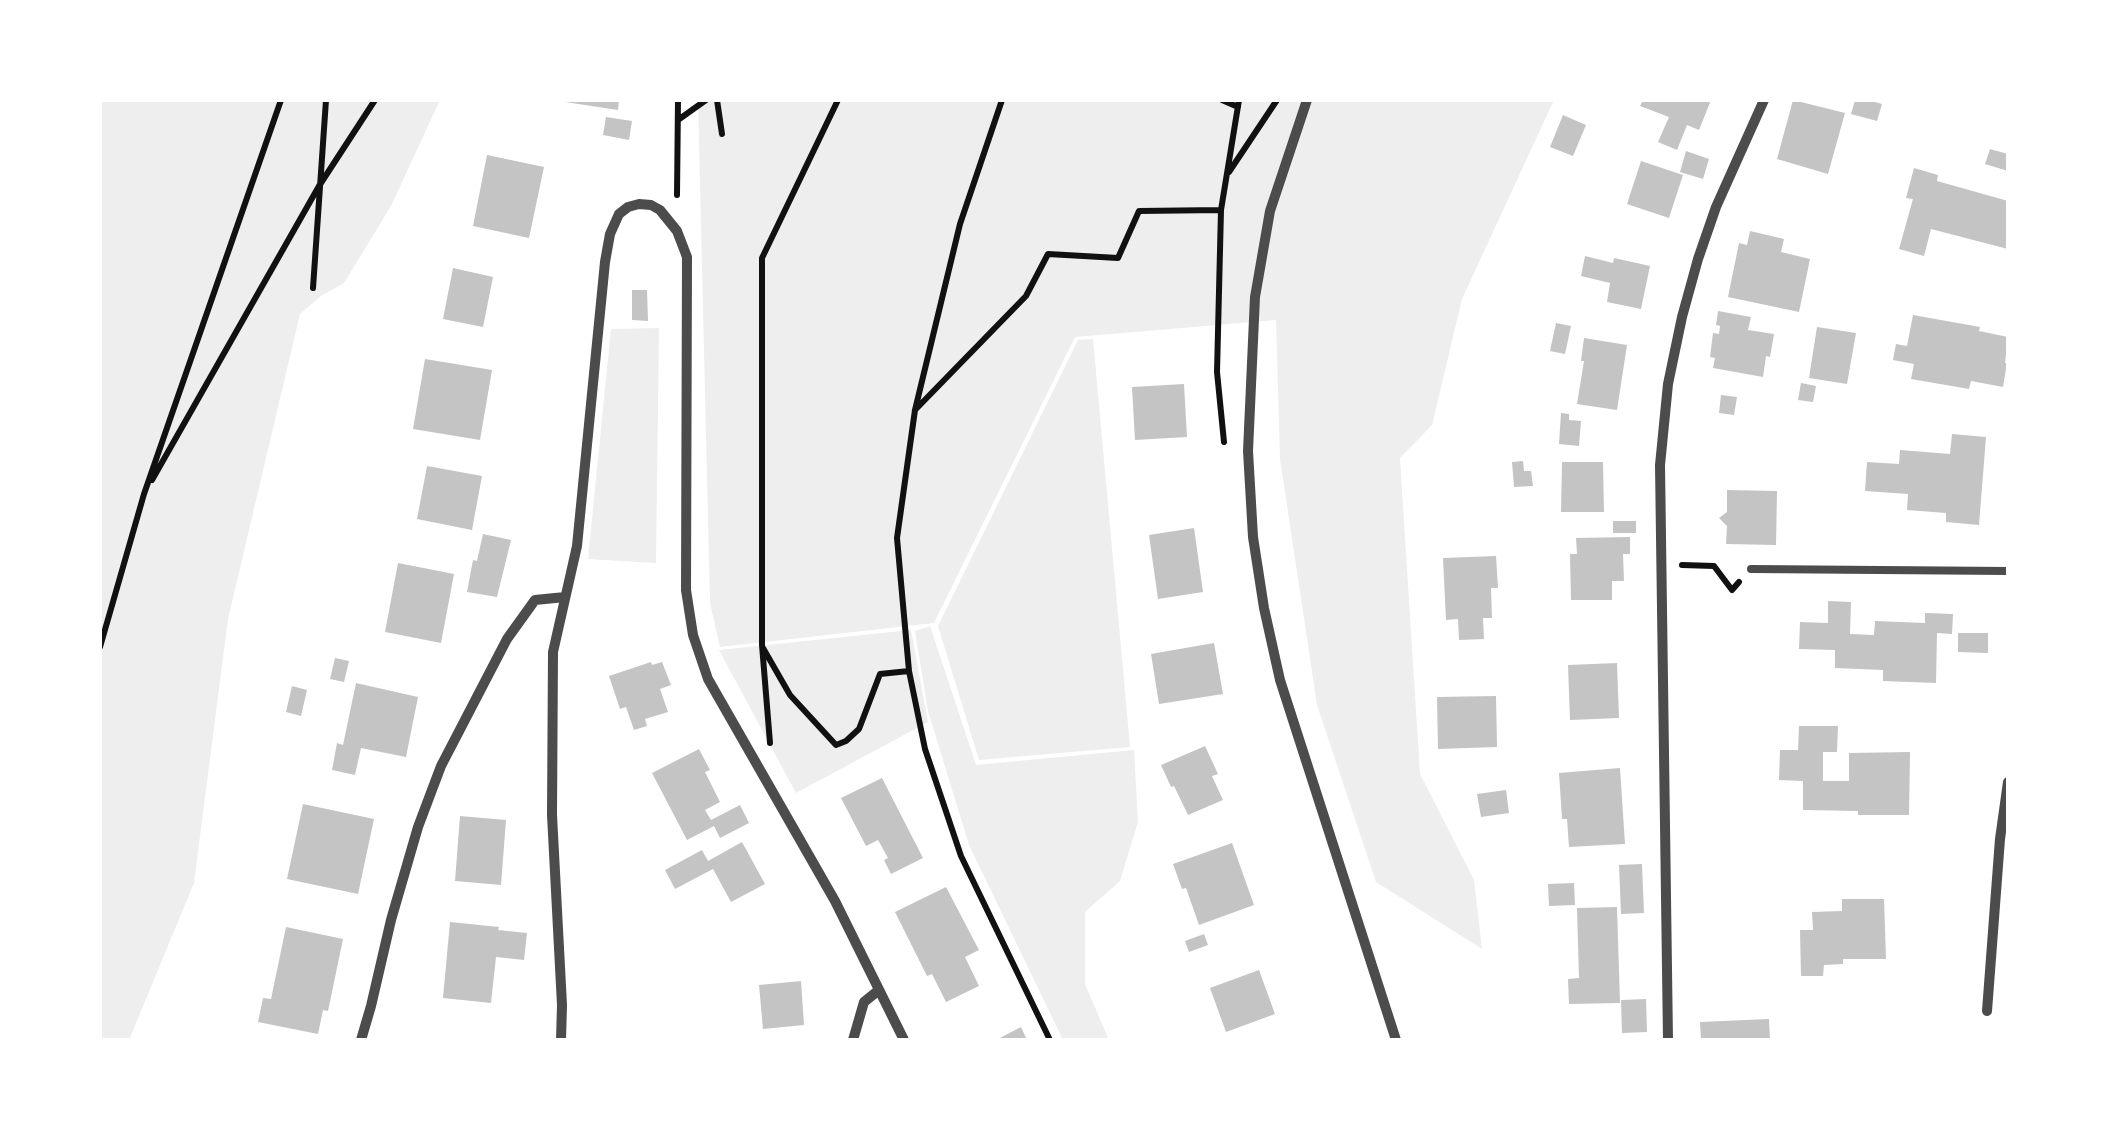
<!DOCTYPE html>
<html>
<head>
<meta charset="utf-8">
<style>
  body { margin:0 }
  #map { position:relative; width:2108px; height:1140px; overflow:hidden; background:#fff; font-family:"Times New Roman",serif }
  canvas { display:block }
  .frame { position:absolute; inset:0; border:102px solid #fff; pointer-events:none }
</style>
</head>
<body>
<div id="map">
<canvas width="2108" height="1140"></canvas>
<div class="frame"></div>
</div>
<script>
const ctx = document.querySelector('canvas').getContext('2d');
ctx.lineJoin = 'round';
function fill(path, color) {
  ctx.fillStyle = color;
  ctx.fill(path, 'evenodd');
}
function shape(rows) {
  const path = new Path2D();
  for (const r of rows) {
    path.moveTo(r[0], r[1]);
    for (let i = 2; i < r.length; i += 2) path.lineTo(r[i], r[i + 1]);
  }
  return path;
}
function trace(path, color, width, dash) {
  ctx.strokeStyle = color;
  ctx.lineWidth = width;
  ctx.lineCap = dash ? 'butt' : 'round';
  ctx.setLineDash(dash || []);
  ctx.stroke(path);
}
fill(shape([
  [100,100,440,100,391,206,344,283,321,296,300,314,228,619,194,883,129,1040,100,1040],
  [698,100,1554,100,1462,299,1432,425,1400,458,1420,774,1474,880,1482,949,1376,882,1317,705,1280,459,1276,320,1075,337,934,623,720,647,710,603],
  [659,328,656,563,588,559,611,329],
  [1093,339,1130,747,979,760,938,626,1078,340],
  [930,626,976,765,1134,750,1138,822,1120,881,1085,912,1085,984,1109,1040,1063,1040,969,845,928,711,915,631],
  [911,630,928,722,796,793,719,650]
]), '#eee');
fill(shape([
  [565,100,619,100,618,110,565,102],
  [1643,100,1711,100,1699,130,1687,125,1677,150,1658,142,1669,117,1640,106],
  [1793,100,1845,113,1828,174,1777,159],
  [1855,100,1868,100,1882,104,1877,121,1851,114],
  [1563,115,1586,125,1573,156,1550,147],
  [606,117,632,121,629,140,603,135],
  [1990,149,2008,154,2008,171,1985,164],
  [1686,151,1709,159,1703,179,1680,172],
  [487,155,544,167,529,238,473,226],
  [1641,161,1683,175,1669,218,1627,204],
  [1914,168,1938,175,1937,181,2008,201,2008,249,1931,229,1924,256,1899,249,1913,199,1906,198],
  [1750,231,1784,239,1781,252,1810,259,1799,312,1728,297,1739,243,1747,245],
  [1585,256,1613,263,1614,258,1650,266,1641,309,1607,302,1610,283,1581,276],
  [453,268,493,277,483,327,443,319],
  [632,290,647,290,648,321,632,320],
  [1718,311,1751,317,1748,330,1774,334,1770,357,1766,356,1763,377,1713,368,1715,358,1710,357,1713,333,1719,334,1720,326,1716,325],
  [1913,315,1980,327,1979,331,2008,337,2005,363,2007,363,2003,387,1971,381,1969,389,1911,379,1914,364,1893,360,1896,344,1907,346],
  [1556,323,1571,326,1565,354,1550,351],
  [1817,327,1856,333,1847,384,1809,378],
  [1584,338,1627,345,1617,410,1577,404,1584,361,1581,361],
  [425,359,492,370,480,440,413,429],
  [1801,383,1816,386,1813,402,1798,400],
  [1184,384,1187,437,1135,440,1132,387],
  [1721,395,1737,397,1734,415,1719,413],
  [1561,413,1569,414,1569,420,1581,421,1579,446,1559,444],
  [1952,434,1986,437,1979,525,1946,522,1946,513,1907,510,1908,494,1865,491,1867,462,1899,464,1900,450,1950,454],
  [1523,461,1524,471,1531,471,1533,486,1514,487,1512,462],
  [1562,462,1603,462,1604,512,1561,512],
  [427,466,482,476,472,530,417,519],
  [1727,490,1777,491,1776,545,1726,544,1727,526,1719,518,1727,512],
  [1613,521,1636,521,1636,533,1613,533],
  [1194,528,1203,592,1158,599,1149,535],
  [483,534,511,540,497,597,467,592,473,560,477,561],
  [1630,537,1630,554,1623,554,1624,581,1612,581,1612,600,1571,600,1570,554,1577,554,1576,538],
  [1496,556,1498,588,1491,588,1492,618,1483,618,1484,639,1459,640,1458,619,1446,620,1443,558],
  [398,563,454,574,441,643,385,632],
  [1828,601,1851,602,1850,634,1874,635,1875,621,1925,623,1925,613,1953,614,1952,634,1937,633,1936,683,1883,681,1883,670,1835,668,1835,650,1799,649,1800,622,1828,623],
  [1958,633,1988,633,1988,653,1958,652],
  [1214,643,1223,694,1159,704,1151,654],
  [335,658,349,661,344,682,330,679],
  [651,662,652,665,662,662,671,685,660,689,668,712,645,719,647,726,634,730,626,707,620,709,609,676],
  [1617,663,1619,718,1570,720,1568,665],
  [356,683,418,697,406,757,361,748,355,775,332,770,337,743,343,745],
  [292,686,307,690,301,716,286,712],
  [1496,696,1497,747,1438,749,1437,697],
  [1799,726,1838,726,1837,752,1823,752,1823,781,1849,781,1849,753,1910,752,1909,815,1858,815,1858,811,1803,810,1803,781,1779,780,1780,750,1798,750],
  [1205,746,1218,774,1212,776,1223,800,1188,815,1174,786,1171,787,1161,765],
  [699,749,710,770,705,772,720,802,705,810,711,820,740,805,749,823,720,838,714,826,687,840,652,773],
  [1620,768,1625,844,1569,847,1567,819,1562,819,1559,773],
  [882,778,923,858,891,874,884,860,888,858,878,840,866,846,841,798],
  [1506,790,1509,813,1481,817,1477,794],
  [303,804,374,819,358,894,287,879],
  [460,816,506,820,501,885,455,881],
  [742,842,765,884,731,902,713,869,675,889,665,870,702,850,708,861],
  [1232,843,1254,905,1199,925,1186,888,1182,889,1173,864],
  [1642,864,1644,913,1621,914,1619,865],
  [1574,883,1575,905,1549,906,1548,884],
  [946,887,979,950,965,957,979,986,946,1002,932,974,927,976,895,912],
  [1842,899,1884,899,1886,959,1843,959,1843,964,1824,965,1823,976,1801,976,1800,930,1813,930,1812,912,1842,911],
  [1617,907,1620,1003,1569,1004,1568,979,1579,978,1577,908],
  [450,922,499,927,498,930,527,933,524,960,496,957,491,1003,443,998],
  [286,927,343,939,328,1011,323,1010,318,1034,258,1022,263,998,271,999],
  [1204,934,1208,945,1189,952,1185,941],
  [1259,970,1275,1014,1226,1032,1210,988],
  [801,981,804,1025,763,1029,759,985],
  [1646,999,1647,1032,1622,1033,1621,1000],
  [1769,1019,1770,1040,1701,1040,1700,1022],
  [1021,1027,1027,1040,996,1040]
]), '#c4c4c4');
trace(shape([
  [717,100,722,134],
  [1002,100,960,224,915,410,897,538,909,671,925,749,961,856,1050,1040],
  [1222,100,1238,107],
  [678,120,706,100],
  [1229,172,1277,100],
  [677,195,678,100],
  [313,288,326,100],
  [915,410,1026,296,1048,254,1118,258,1139,211,1221,210],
  [1224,442,1217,372,1221,210,1239,100],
  [152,480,319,186,375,100],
  [1682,565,1714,566,1732,590,1739,582],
  [100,647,144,494,281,100],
  [763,648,790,695,836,745,846,741,859,729,880,674,909,671],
  [770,743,762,645,762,258,838,100]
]), '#111', 6);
trace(shape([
  [1751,569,2008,571]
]), '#4c4c4c', 8);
trace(shape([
  [1307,100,1270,211,1255,297,1248,451,1253,537,1264,608,1280,680,1396,1040],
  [1987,1011,2000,839,2008,782],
  [361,1040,371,1006,391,920,418,827,441,766,507,639,535,600,565,597],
  [561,1040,562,1005,552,815,553,652,577,546,605,262,610,234,619,214,628,207,639,204,651,205,660,210,677,231,687,257,686,590,693,635,708,679,835,901,904,1040],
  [853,1040,864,1002,879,990],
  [1668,1040,1660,465,1668,384,1682,317,1698,259,1716,207,1764,100]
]), '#4c4c4c', 10);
</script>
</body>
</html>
